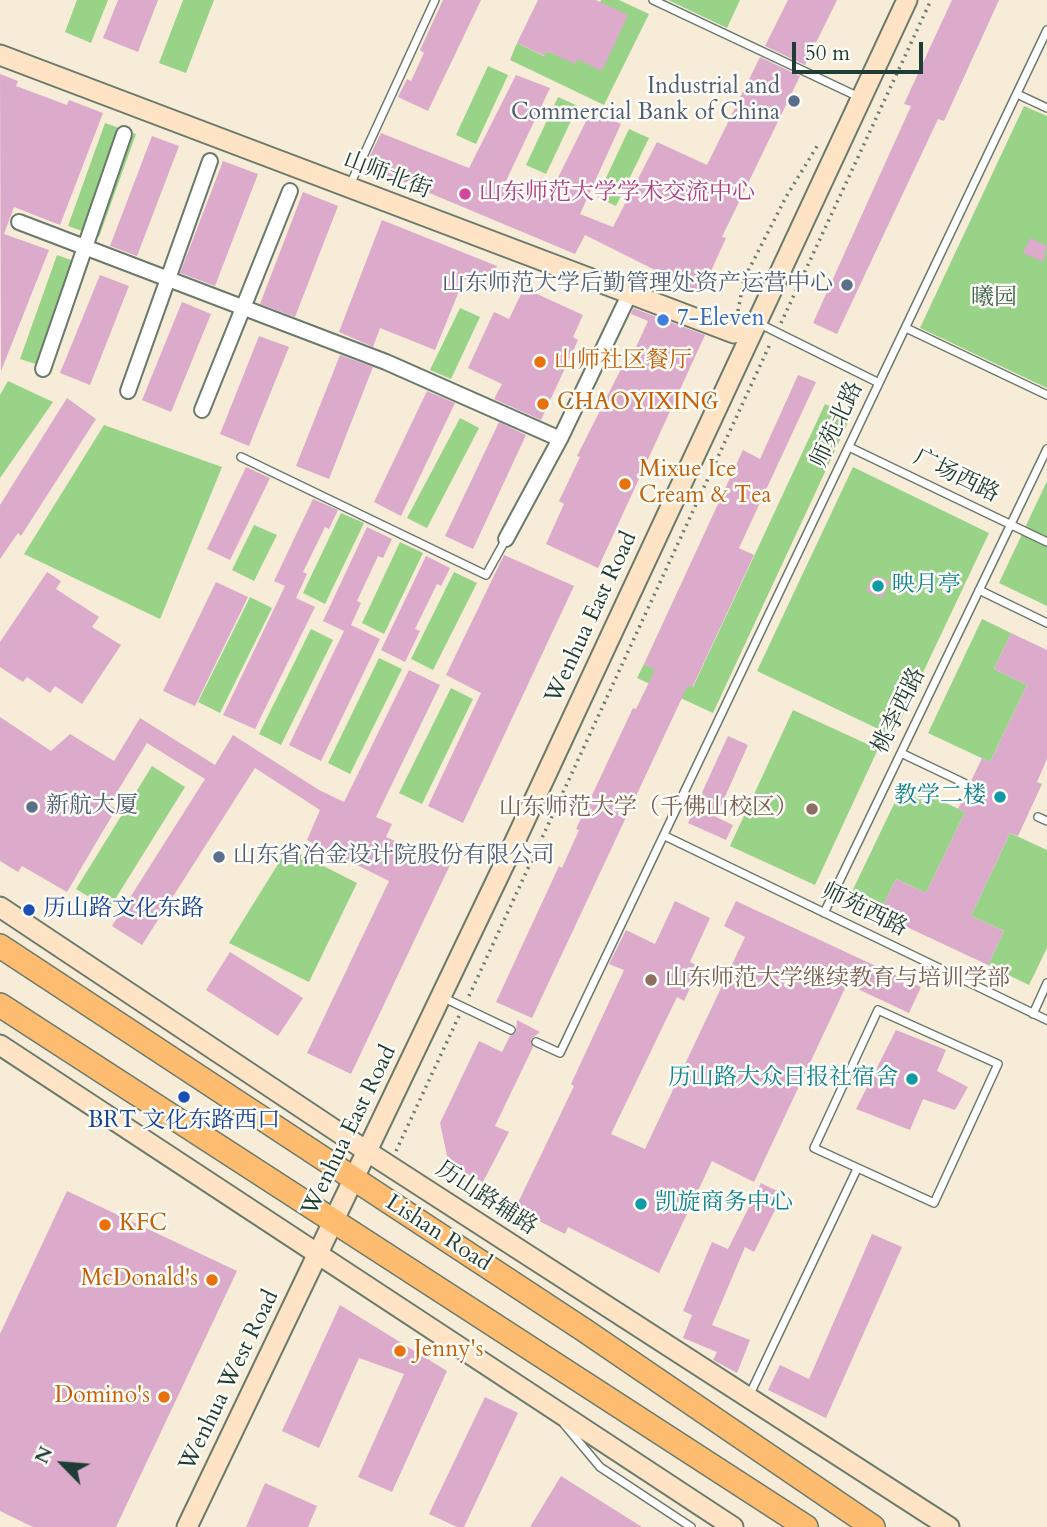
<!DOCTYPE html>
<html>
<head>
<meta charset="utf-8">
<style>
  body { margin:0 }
  #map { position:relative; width:1047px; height:1527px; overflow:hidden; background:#f6ecd8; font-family:Cardo,serif }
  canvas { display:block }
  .north { position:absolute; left:28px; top:1429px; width:70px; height:70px; -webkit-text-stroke:5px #fdfcf7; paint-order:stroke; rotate:295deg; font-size:19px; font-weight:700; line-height:28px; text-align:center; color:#1f3d34 }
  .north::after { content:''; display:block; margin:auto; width:24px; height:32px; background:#1f3d34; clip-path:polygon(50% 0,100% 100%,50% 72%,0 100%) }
  .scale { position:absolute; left:792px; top:42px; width:131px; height:32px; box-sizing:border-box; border:4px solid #1f3d34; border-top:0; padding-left:9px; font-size:21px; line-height:24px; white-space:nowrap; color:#1f3d34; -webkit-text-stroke:5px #fdfcf7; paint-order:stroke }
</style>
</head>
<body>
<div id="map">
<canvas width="1047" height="1527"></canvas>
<div class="north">N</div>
<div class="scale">50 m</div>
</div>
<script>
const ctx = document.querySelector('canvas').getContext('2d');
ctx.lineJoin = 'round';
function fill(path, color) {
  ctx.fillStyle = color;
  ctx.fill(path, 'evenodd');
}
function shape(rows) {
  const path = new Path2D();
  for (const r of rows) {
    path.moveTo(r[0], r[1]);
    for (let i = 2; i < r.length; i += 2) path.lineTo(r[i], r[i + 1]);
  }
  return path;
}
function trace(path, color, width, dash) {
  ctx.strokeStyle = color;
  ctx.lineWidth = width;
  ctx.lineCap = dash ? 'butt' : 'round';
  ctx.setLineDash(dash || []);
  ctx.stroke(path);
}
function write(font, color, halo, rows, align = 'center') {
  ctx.font = font + ' Cardo,"Noto Serif SC",serif';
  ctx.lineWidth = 5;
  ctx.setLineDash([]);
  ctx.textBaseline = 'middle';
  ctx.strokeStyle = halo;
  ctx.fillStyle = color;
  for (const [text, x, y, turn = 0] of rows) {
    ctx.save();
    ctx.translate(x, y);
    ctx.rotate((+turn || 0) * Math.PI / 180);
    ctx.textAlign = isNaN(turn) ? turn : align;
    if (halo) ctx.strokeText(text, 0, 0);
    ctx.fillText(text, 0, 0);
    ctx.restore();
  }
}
fill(shape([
  [77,0,108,0,91,43,65,32],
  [183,0,214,0,186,73,159,63],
  [601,0,619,0,649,14,604,105,510,60,517,43,544,56,547,51,575,63],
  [668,0,740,0,727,28],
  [488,66,508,75,476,144,456,135],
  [558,97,578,106,546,174,526,165],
  [1024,106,1047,116,1047,388,920,328],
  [105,123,136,134,99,237,68,226],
  [629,129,649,138,616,206,597,197],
  [57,255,88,266,51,369,20,359],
  [460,308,480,317,451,379,430,370],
  [8,381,53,402,0,478,0,395],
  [825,404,851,416,713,713,637,678,644,664,693,687],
  [460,418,479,428,427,528,407,518],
  [104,425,222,467,160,619,24,554],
  [853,467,989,533,893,736,757,671],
  [1047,481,1047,606,999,583],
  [341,513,364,523,325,604,303,593],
  [254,525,277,535,254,581,232,570],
  [400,542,423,553,384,634,362,623],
  [454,572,477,583,433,670,411,659],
  [250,597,272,608,220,713,198,702],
  [982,619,1011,633,994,669,1027,685,990,762,928,733],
  [311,629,333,640,281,745,259,734],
  [379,658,402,669,350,774,328,763],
  [451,688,473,699,422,804,399,793],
  [793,710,878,749,815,885,730,846],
  [152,766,185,787,109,909,76,889],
  [904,783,965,812,926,893,896,879,879,914,848,900],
  [1010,833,1047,850,1047,948,1029,985,988,965,1004,931,971,916],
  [288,848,357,883,309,982,229,943]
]), '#98d387');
fill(shape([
  [118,0,158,0,138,52,103,38],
  [443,0,481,0,428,111,398,97,407,79,411,81,424,53,420,50],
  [538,0,596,0,628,15,602,71,577,59,575,64,547,51,545,56,517,43],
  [788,0,837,0,805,65,765,46],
  [952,0,999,0,944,121,938,119,837,334,813,323,911,106,904,104],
  [760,57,800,76,722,237,726,238,701,293,585,235,575,254,365,166,381,133,469,168,516,75,550,88,505,183,547,200,591,111,621,124,580,214,613,227,657,142,707,165],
  [0,74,18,81,16,86,67,105,69,100,103,113,60,225,14,207,4,234,49,250,1,371],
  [152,136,179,146,137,256,110,246],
  [223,161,258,174,215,286,180,273],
  [303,192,338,206,295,317,260,304],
  [382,220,497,266,488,289,464,279,435,350,380,328,373,347,339,332],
  [1030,238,1047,246,1043,262,1023,253],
  [100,275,129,286,90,385,60,373],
  [524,288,583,315,573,337,578,340,541,420,494,399,502,384,468,368,494,312,509,319],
  [182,302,211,314,171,412,142,400],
  [633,308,705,335,598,568,546,544,564,504,559,501,580,457,577,456,621,369,625,371,648,321,631,314],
  [259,336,289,347,249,446,220,434],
  [340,355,373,367,329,479,296,466],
  [798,375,816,382,739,548,754,555,692,688,688,685,532,1018,496,1002,559,866,562,868,579,830,576,829,633,708,636,709,655,670,644,664,743,450,760,459],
  [427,391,455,403,401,516,374,502],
  [67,398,96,419,21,536,18,533,0,559,0,505],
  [499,422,526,435,473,549,445,536],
  [246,467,270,478,230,560,207,549],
  [313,499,338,510,329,529,325,527,303,572,307,574,296,598,315,607,255,729,223,715,285,586,274,581],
  [367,527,392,539,383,558,378,556,357,601,361,603,351,625,380,639,321,761,289,745,344,631,323,621],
  [504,555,574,586,463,823,428,806,481,693,446,675],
  [426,556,450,568,441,586,437,584,415,629,420,631,405,662,381,650],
  [47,572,61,581,56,589,99,617,92,627,121,645,82,704,55,686,50,693,27,677,23,682,0,667,0,642],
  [874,575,890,581,882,598,866,591],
  [216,582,248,597,195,706,163,691],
  [1011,633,1047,650,1047,759,1037,782,1042,784,1018,836,1010,833,971,916,1004,931,988,965,879,914,896,879,926,893,965,812,958,809,982,758,990,762,1027,685,994,669],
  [409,670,440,685,376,817,392,824,386,837,450,865,351,1074,307,1053,389,881,307,840,320,810,255,768,142,945,112,926,205,779,147,743,109,805,116,809,67,892,22,866,18,872,0,861,0,717,51,751,70,734,114,761,140,718,215,765,233,735,319,790,344,802],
  [728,736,748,745,716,817,733,825,726,840,688,823],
  [675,901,710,918,690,962,700,967,684,1001,677,997,611,1134,645,1149,745,937,724,926,736,901,921,987,909,1013,847,984,754,1182,712,1161,659,1273,568,1227,565,1234,515,1209,574,1086,571,1084,624,970,609,964,626,930,655,944],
  [230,952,303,998,278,1036,206,990],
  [517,1020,540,1032,531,1039,533,1047,495,1126,509,1132,483,1182,449,1165,440,1123,479,1041,502,1052,510,1036,516,1033],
  [896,1030,946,1050,937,1071,968,1087,955,1110,923,1099,910,1130,856,1109],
  [761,1183,783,1194,754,1252,745,1247,712,1325,750,1340,737,1373,713,1360,717,1352,683,1338,692,1315,683,1311,712,1242,728,1249],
  [67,1191,237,1271,116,1527,33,1527,0,1511,0,1334],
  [872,1234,902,1247,826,1418,768,1390,780,1365,809,1379],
  [340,1305,447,1371,392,1492,358,1477,404,1374,359,1358,319,1448,282,1431],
  [485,1397,518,1413,464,1527,457,1527,429,1514],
  [561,1476,642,1527,530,1527],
  [265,1483,317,1506,308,1527,246,1527]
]), '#dcabcc');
const lane = shape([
  [653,0,861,98],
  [1017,94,1047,108],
  [349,187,435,0],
  [758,323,879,383],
  [906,328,1047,395],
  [849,447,1047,542],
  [241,457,486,575,506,539],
  [979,590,1047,623],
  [901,753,964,783],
  [1038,817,1047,821],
  [665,836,1047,1020],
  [824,913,1047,449],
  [442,997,511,1030],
  [878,1010,998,1064,934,1203,814,1148,878,1010],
  [1033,1014,1047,983],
  [536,1042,560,1053,1047,30],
  [749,1396,857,1169],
  [564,1424,600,1467,691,1527]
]);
const street = shape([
  [19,222,386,362,560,439],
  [43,369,124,134],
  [128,391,210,161],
  [202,410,290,191],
  [506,539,560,439,629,295]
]);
const secondary = shape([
  [0,55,734,333,757,322],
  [0,907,368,1152,949,1527],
  [0,1045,733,1527],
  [187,1527,510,852,907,0]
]);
const primary = shape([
  [0,946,584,1330,873,1527],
  [0,1005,806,1527]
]);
trace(lane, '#6a7a6d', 10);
trace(street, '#6a7a6d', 18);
trace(secondary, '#6a7a6d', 23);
trace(primary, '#6a7a6d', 26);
trace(shape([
  [738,311,744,279,786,197,819,143],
  [781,323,931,0],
  [469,996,771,342],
  [396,1151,459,1016]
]), '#6a7a6d', 3.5, [2, 5]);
trace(lane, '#fff', 7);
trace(street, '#fff', 14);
trace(secondary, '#fee4c5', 19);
trace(primary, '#fdbc6f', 23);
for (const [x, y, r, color] of [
  [794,101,7,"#5c6f8a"],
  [465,194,7,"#d1479c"],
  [847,285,7,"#5c6f8a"],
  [663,320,7,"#3f7fe0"],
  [540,362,7,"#e8710a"],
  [543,404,7,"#e8710a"],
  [625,484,7,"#e8710a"],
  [878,586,7,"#0f9aa8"],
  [1000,797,7,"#0f9aa8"],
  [32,807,7,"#5c6f8a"],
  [812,809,7,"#8d6e63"],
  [219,857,7,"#5c6f8a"],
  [29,910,7,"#1a4fb4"],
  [651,980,7,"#8d6e63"],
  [912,1079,7,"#0f9aa8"],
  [184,1097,7,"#1a4fb4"],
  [641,1204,7,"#0f9aa8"],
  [105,1225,7,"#e8710a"],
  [212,1280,7,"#e8710a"],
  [400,1351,7,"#e8710a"],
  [164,1397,7,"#e8710a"]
]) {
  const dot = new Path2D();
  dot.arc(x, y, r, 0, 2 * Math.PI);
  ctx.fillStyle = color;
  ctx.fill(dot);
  trace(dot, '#fdfcf7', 2.5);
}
write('23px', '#4e5e75', '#fdfcf7', [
  ["Industrial and",780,88],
  ["Commercial Bank of China",780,114],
  ["山东师范大学后勤管理处资产运营中心",833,285],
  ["新航大厦",46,807,"left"],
  ["山东省冶金设计院股份有限公司",233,857,"left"]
], 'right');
write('23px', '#1f3d34', '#fdfcf7', [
  ["山师北街",387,176,21],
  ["师苑北路",838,425,-65],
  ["广场西路",956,477,26],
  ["Wenhua East Road",592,618,-65],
  ["桃李西路",900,711,-64],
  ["师苑西路",864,911,26],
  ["Wenhua East Road",350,1131,-64],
  ["历山路辅路",486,1199,33],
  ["Lishan Road",438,1234,33],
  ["Wenhua West Road",230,1381,-64]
]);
write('23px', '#b23c85', '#fdfcf7', [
  ["山东师范大学学术交流中心",479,194]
], 'left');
write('23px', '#3d6249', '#fdfcf7', [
  ["曦园",994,299]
]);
write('23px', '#366cbe', '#fdfcf7', [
  ["7-Eleven",677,320]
], 'left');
write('23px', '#c56008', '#fdfcf7', [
  ["山师社区餐厅",554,362],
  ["CHAOYIXING",557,404],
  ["Mixue Ice",639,471],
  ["Cream & Tea",639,497],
  ["KFC",119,1225],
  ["McDonald's",198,1280,"right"],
  ["Jenny's",414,1351],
  ["Domino's",150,1397,"right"]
], 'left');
write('23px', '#0d838f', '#fdfcf7', [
  ["映月亭",892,586],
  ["教学二楼",986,797,"right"],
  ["历山路大众日报社宿舍",898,1079,"right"],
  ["凯旋商务中心",655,1204]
], 'left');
write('23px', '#785e54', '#fdfcf7', [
  ["山东师范大学（千佛山校区）",798,809],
  ["山东师范大学继续教育与培训学部",665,980,"left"]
], 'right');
write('23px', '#164399', '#fdfcf7', [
  ["历山路文化东路",43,910],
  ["BRT 文化东路西口",184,1122,"center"]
], 'left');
</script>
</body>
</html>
